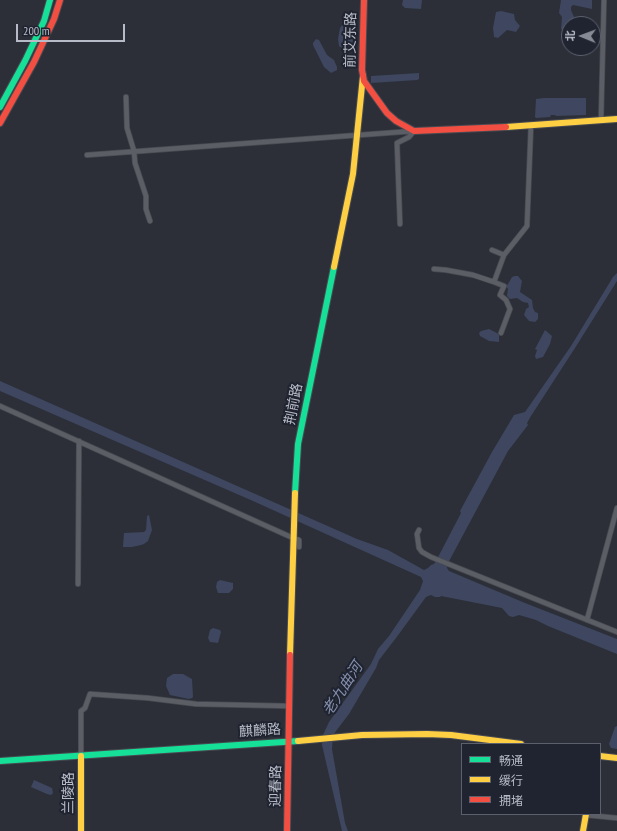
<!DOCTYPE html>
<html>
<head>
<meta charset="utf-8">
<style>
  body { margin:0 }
  #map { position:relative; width:617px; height:831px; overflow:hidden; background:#2c2f38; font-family:"PT Sans Narrow","Noto Sans SC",sans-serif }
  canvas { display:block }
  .legend { position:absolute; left:461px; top:743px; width:140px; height:72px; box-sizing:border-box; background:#202431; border:1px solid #5c606d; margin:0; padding:5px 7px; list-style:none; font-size:12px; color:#b7bbc7 }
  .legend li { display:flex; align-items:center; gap:8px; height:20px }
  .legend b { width:20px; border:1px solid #5c606d }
  .north { position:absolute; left:561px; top:16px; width:40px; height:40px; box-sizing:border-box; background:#202431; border:1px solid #5c606d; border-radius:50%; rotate:271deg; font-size:11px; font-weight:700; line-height:16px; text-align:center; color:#b7bbc7 }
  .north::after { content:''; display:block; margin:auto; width:14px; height:18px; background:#868a95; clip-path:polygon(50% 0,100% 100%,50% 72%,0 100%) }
  .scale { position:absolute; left:16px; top:24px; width:109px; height:18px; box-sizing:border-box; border:2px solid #b7bbc7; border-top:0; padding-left:5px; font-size:12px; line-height:14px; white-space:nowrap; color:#b7bbc7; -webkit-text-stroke:3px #202431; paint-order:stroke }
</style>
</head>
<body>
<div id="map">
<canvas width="617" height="831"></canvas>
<ul class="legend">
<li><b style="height:5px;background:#16e098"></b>畅通</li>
<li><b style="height:5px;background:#ffcf43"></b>缓行</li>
<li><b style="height:5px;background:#f24e42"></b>拥堵</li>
</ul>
<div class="north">北</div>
<div class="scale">200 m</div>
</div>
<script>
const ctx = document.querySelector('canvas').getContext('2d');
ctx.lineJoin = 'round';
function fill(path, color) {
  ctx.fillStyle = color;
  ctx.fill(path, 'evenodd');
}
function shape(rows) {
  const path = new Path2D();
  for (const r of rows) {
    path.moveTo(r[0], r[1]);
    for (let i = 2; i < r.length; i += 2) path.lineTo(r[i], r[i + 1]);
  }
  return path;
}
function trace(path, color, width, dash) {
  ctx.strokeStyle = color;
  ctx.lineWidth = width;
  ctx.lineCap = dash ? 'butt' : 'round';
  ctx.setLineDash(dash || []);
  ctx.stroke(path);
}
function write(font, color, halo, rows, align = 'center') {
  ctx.font = font + ' "PT Sans Narrow","Noto Sans SC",sans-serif';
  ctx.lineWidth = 4;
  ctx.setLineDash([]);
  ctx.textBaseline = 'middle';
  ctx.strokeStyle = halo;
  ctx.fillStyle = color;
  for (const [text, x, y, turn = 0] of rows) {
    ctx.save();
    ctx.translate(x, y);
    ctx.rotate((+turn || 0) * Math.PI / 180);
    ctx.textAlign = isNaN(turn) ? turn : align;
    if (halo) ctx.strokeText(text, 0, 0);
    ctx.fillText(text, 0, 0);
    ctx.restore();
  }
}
fill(shape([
  [403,0,422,0,421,9,405,8,402,5],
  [561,0,592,0,592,9,573,5,571,7,571,10,577,24,569,24,569,29,561,29,562,17,559,13],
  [501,11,514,14,515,20,520,26,516,32,507,30,498,38,494,37,493,28,496,12],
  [345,21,349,21,356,24,356,27,355,35,351,48,343,49,339,46,338,39,340,28],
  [316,39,319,40,327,55,334,60,337,67,337,70,331,73,324,67,313,45,313,43],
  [419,73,419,79,417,80,371,83,371,76],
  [544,98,586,98,586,115,556,116,555,115,551,115,550,117,536,118,535,117,536,99],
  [617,273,617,281,575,348,531,416,527,423,528,425,508,451,447,565,447,568,449,571,525,603,617,639,617,654,548,626,536,620,519,615,513,617,509,616,502,608,441,596,440,597,435,597,431,595,426,597,396,638,379,660,376,668,349,714,333,735,332,749,345,823,348,831,342,831,322,745,323,735,329,722,371,664,378,649,389,636,420,590,423,581,421,577,253,501,0,391,0,381,357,539,388,550,424,570,428,568,431,565,434,564,436,561,461,513,460,511,492,452,514,415,525,412,571,346,613,277],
  [515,276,518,276,522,281,520,292,532,300,533,308,535,312,538,313,538,319,535,322,529,321,524,315,526,309,529,307,528,303,523,302,517,298,510,299,507,296,508,289,506,286,508,284,512,277],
  [489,329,497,333,499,335,499,342,489,341,480,336,479,333,481,331],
  [545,330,552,336,550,344,543,357,536,359,535,356,537,350,535,349],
  [149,515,152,530,148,541,144,544,141,545,132,547,123,547,124,533,144,532,146,530,147,516],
  [220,580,233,583,233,589,229,593,218,593,216,587,217,582],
  [213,628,220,630,221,632,218,643,210,642,208,638,210,630],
  [173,674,183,674,192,679,193,697,192,698,189,699,170,695,166,686,167,678],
  [617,726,617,749,611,748,609,744,615,727],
  [34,780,52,788,53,793,51,795,47,794,31,787]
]), '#3e475f');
const street = shape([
  [126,97,127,128,134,151,135,163,146,196,146,209,150,221],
  [601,120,604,0],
  [87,155,414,131],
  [400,224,397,143,409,137,414,131],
  [492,250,504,255],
  [434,269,446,270,473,275,494,282],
  [501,333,510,309,506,300,500,295,504,286,494,282,504,255,527,226,531,125],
  [0,406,293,538,299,540,299,547],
  [419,530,417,534,419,548,422,552,431,557,617,632],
  [78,584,79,441],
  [587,620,617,508],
  [81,756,81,711,85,708,90,694,148,698,196,704,288,706],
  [586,815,617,818]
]);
const fast = shape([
  [0,107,25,61,44,21,50,0],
  [295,493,298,444,334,267],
  [0,761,298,741]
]);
const slow = shape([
  [506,127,617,119],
  [334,267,353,174,363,76],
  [290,655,295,493],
  [298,741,362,735,427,734,451,735,521,744],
  [81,756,81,831],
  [600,756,617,758],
  [583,831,586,814]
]);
const jam = shape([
  [364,0,362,70,364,81,387,113,396,121,414,131,506,127],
  [0,123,34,62,54,19,60,0],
  [287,831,290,655]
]);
trace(street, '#484a51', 6);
trace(fast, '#484a51', 8);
trace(slow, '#484a51', 8);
trace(jam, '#484a51', 8);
trace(street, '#5c5e65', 4.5);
trace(fast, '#16e098', 6);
trace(slow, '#ffcf43', 6);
trace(jam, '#f24e42', 6);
write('14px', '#b7bbc7', '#202431', [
  ["前艾东路",351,40,-89],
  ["荆前路",294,404,-79],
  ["麒麟路",260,731,-4],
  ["迎春路",276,786,-89],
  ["兰陵路",69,793,-90]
]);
write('italic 15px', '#838eab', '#202431', [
  ["老九曲河",343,689,-57]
]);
</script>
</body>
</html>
